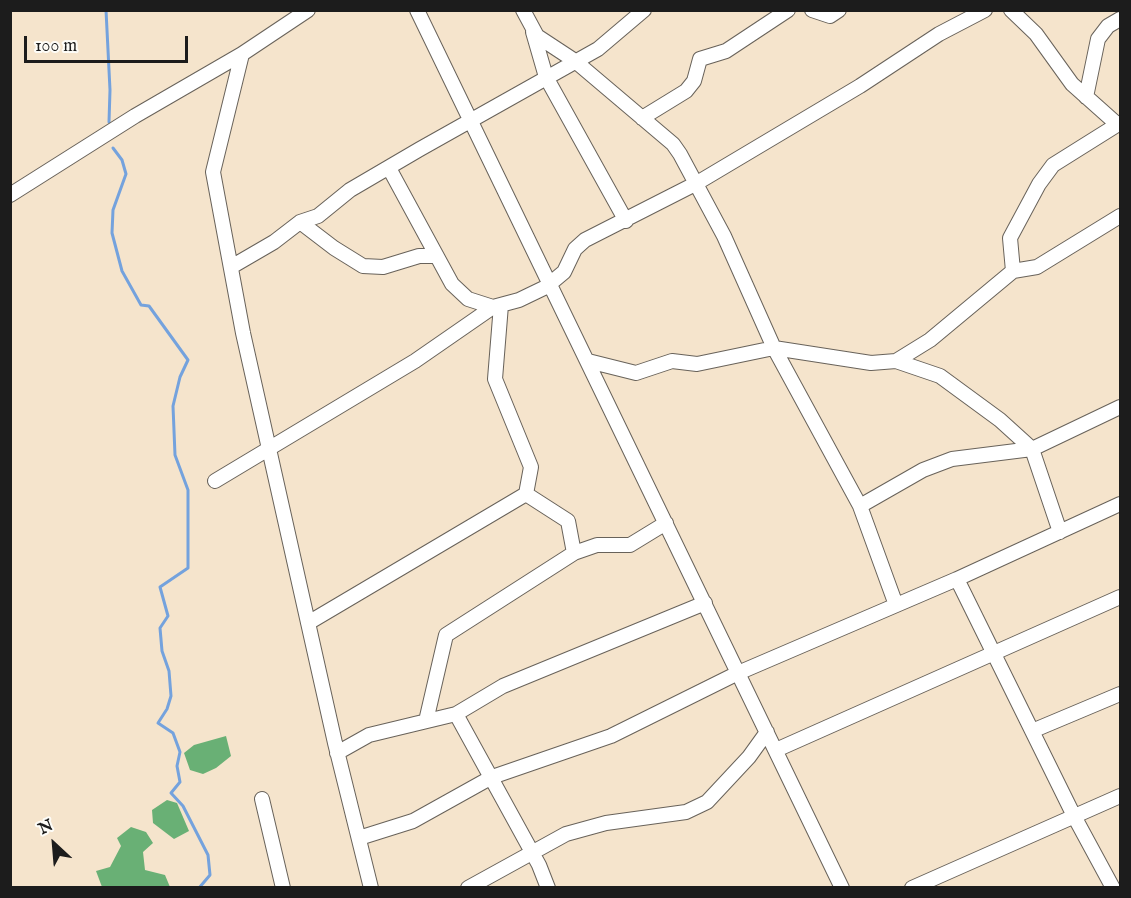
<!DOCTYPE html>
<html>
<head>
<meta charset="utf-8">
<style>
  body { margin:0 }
  #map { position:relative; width:1131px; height:898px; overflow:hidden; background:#f5e4cc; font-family:"IM FELL English",serif }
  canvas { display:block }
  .frame { position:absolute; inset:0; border:12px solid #1c1c1c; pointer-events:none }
  .north { position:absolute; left:24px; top:814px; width:60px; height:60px; -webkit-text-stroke:4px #fdfcf7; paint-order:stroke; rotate:334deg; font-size:16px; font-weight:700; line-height:24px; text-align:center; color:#1c1c1c }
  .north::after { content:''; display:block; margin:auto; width:21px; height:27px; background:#1c1c1c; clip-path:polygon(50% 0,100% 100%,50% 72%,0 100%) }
  .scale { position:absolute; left:24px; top:36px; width:164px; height:27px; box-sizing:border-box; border:3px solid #1c1c1c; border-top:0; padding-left:8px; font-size:18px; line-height:21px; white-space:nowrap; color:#1c1c1c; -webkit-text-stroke:4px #fdfcf7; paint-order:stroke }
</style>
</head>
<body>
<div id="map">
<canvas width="1131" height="898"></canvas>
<div class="frame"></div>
<div class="north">N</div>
<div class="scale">100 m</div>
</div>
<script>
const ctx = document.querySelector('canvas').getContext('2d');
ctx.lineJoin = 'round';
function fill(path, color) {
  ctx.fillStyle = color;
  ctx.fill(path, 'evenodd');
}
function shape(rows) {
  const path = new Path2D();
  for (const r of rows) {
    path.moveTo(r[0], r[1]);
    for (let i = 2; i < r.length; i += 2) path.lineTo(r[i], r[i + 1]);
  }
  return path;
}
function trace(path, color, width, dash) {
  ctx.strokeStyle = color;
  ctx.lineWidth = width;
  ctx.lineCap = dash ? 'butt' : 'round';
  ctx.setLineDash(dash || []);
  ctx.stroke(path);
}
fill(shape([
  [226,736,231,756,216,768,203,774,190,770,184,753,194,745],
  [167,800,177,803,189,831,174,839,153,823,152,810],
  [131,827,146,832,153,843,143,852,145,870,165,875,170,887,102,887,96,871,110,867,121,846,117,838]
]), '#69b075');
trace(shape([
  [106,10,110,90,109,122],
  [113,148,122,160,126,174,113,210,112,233,122,271,141,305,149,306,188,360,180,377,173,406,175,455,188,490,188,568,160,587,168,616,160,628,162,651,169,671,171,696,167,709,158,723,173,733,180,752,177,766,180,782,171,793,183,806,208,855,210,875,199,888]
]), '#74a2dd', 3);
const minor = shape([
  [417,10,842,888],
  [523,10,537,36,575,61,673,144,680,154,724,236,774,348,860,506,896,605],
  [812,10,830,16,839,10],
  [1011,10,1036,34,1072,84,1118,125],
  [533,32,546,77,626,221],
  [242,54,213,172,243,333,335,743,371,888],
  [1086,97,1098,39,1108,26,1120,19],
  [642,118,686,91,694,81,700,59,726,51,788,10],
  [389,168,452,284,468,299,493,307],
  [10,195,135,116,242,54,308,10],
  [300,222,334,248,363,266,383,267,419,256,435,256],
  [231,267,274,242,300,222,318,216,350,190,420,149,598,49,644,10],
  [1013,271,1010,238,1039,184,1053,165,1120,123],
  [501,305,495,379,531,467,526,494,568,521,574,553],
  [588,361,636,373,672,361,697,364,774,348,871,363,896,361,940,376,1000,420,1032,449,1060,532],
  [896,361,930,340,1013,271,1037,267,1120,216],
  [215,481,415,361,493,307,519,300,546,287,564,272,575,249,585,240,697,183,860,86,939,34,985,10],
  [860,506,923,470,952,459,1032,449,1120,407],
  [957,579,1074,816,1113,888],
  [308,623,526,494],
  [456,714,539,865,548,888],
  [426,721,446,635,574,553,597,545,630,545,666,523],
  [1032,731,1120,694],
  [776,750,1120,597],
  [337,753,369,735,456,714,503,686,705,603],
  [262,799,283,888],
  [359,838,413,821,492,777,611,736,738,673,957,579,1120,504],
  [468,888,566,834,606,823,686,812,707,802,749,757,767,732],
  [912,888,1120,796]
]);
trace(minor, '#68625a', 16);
trace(minor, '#fff', 14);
</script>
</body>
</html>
